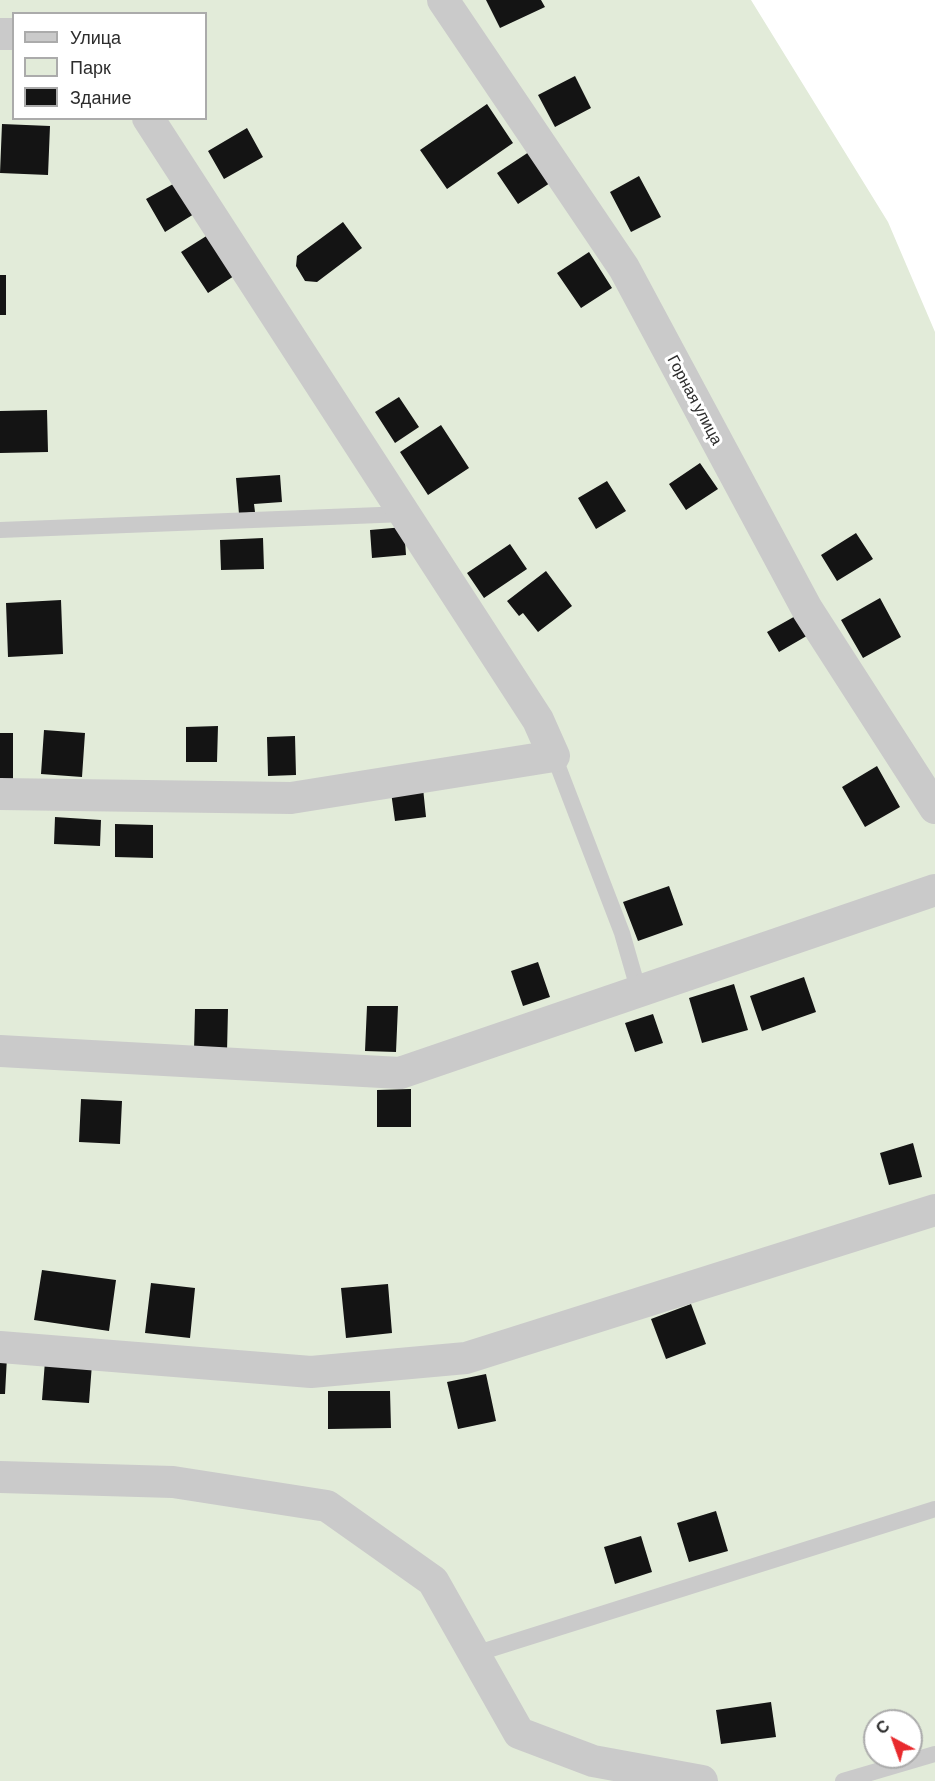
<!DOCTYPE html>
<html>
<head>
<meta charset="utf-8">
<style>
  body { margin:0 }
  #map { position:relative; width:935px; height:1781px; overflow:hidden; background:#fff; font-family:Barlow,sans-serif }
  canvas { display:block }
  .legend { position:absolute; left:12px; top:12px; width:195px; height:108px; box-sizing:border-box; background:#fff; border:2px solid #ababab; margin:0; padding:8px 10px; list-style:none; font-size:18px; color:#2d2d2d }
  .legend li { display:flex; align-items:center; gap:12px; height:30px }
  .legend b { width:30px; border:2px solid #ababab }
  .north { position:absolute; left:863px; top:1709px; width:60px; height:60px; box-sizing:border-box; background:#fff; border:2px solid #ababab; border-radius:50%; rotate:319deg; font-size:16px; font-weight:700; line-height:24px; text-align:center; color:#2d2d2d }
  .north::after { content:''; display:block; margin:auto; width:21px; height:27px; background:#e82a2d; clip-path:polygon(50% 0,100% 100%,50% 72%,0 100%) }
</style>
</head>
<body>
<div id="map">
<canvas width="935" height="1781"></canvas>
<ul class="legend">
<li><b style="height:8px;background:#cacaca"></b>Улица</li>
<li><b style="height:16px;background:#e2ebd9"></b>Парк</li>
<li><b style="height:16px;background:#141414"></b>Здание</li>
</ul>
<div class="north">С</div>
</div>
<script>
const ctx = document.querySelector('canvas').getContext('2d');
ctx.lineJoin = 'round';
function fill(path, color) {
  ctx.fillStyle = color;
  ctx.fill(path, 'evenodd');
}
function shape(rows) {
  const path = new Path2D();
  for (const r of rows) {
    path.moveTo(r[0], r[1]);
    for (let i = 2; i < r.length; i += 2) path.lineTo(r[i], r[i + 1]);
  }
  return path;
}
function trace(path, color, width, dash) {
  ctx.strokeStyle = color;
  ctx.lineWidth = width;
  ctx.lineCap = dash ? 'butt' : 'round';
  ctx.setLineDash(dash || []);
  ctx.stroke(path);
}
function write(font, color, halo, rows, align = 'center') {
  ctx.font = font + ' Barlow,sans-serif';
  ctx.lineWidth = 6;
  ctx.setLineDash([]);
  ctx.textBaseline = 'middle';
  ctx.strokeStyle = halo;
  ctx.fillStyle = color;
  for (const [text, x, y, turn = 0] of rows) {
    ctx.save();
    ctx.translate(x, y);
    ctx.rotate((+turn || 0) * Math.PI / 180);
    ctx.textAlign = isNaN(turn) ? turn : align;
    if (halo) ctx.strokeText(text, 0, 0);
    ctx.fillText(text, 0, 0);
    ctx.restore();
  }
}
fill(shape([
  [0,0,751,0,888,222,935,332,935,1781,0,1781],
  [14,14,206,14,206,118,14,118],
  [875,1721,911,1721,911,1757,875,1757]
]), '#e2ebd9');
fill(shape([
  [486,0,541,0,545,7,500,28],
  [575,76,591,108,555,127,538,95],
  [487,104,513,143,447,189,420,150],
  [2,124,50,126,48,175,0,173],
  [247,128,263,157,224,179,208,151],
  [529,152,550,183,518,204,497,173],
  [639,176,661,217,631,232,610,192],
  [175,183,194,214,165,232,146,199],
  [343,222,362,248,317,282,305,281,296,266,297,256],
  [208,235,234,276,208,293,181,252],
  [589,252,612,288,581,308,557,273],
  [0,275,6,275,6,315,0,315],
  [399,397,419,427,395,443,375,412],
  [47,410,48,452,0,453,0,411],
  [441,425,469,468,428,495,400,452],
  [700,463,718,489,686,510,669,484],
  [280,475,282,502,254,504,255,512,239,514,236,478],
  [607,481,626,511,596,529,578,498],
  [404,527,406,555,372,558,370,530],
  [856,533,873,559,837,581,821,555],
  [263,538,264,569,221,570,220,540],
  [510,544,527,569,484,598,467,573],
  [546,571,572,606,538,632,523,613,519,616,507,601],
  [880,598,901,637,863,658,841,620],
  [61,600,63,654,8,657,6,603],
  [799,614,810,634,779,652,767,632],
  [218,726,217,762,186,762,186,727],
  [44,730,85,733,82,777,41,774],
  [0,733,13,733,13,781,0,781],
  [295,736,296,775,268,776,267,737],
  [877,766,900,807,865,827,842,787],
  [423,788,426,817,395,821,391,792],
  [55,817,101,820,100,846,54,844],
  [115,824,153,825,153,858,115,857],
  [669,886,683,925,638,941,623,902],
  [538,962,550,997,523,1006,511,971],
  [804,977,816,1012,762,1031,750,996],
  [734,984,748,1030,702,1043,689,998],
  [367,1006,398,1006,396,1052,365,1051],
  [195,1009,228,1009,227,1052,194,1051],
  [653,1014,663,1043,635,1052,625,1023],
  [411,1089,411,1127,377,1127,377,1090],
  [81,1099,122,1101,120,1144,79,1142],
  [913,1143,922,1177,889,1185,880,1153],
  [42,1270,116,1280,109,1331,34,1320],
  [151,1283,195,1288,190,1338,145,1333],
  [388,1284,392,1333,346,1338,341,1288],
  [691,1304,706,1344,666,1359,651,1319],
  [0,1356,7,1357,5,1394,0,1394],
  [45,1361,92,1364,89,1403,42,1400],
  [486,1374,496,1421,458,1429,447,1382],
  [328,1391,390,1391,391,1428,328,1429],
  [716,1511,728,1551,689,1562,677,1523],
  [641,1536,652,1572,615,1584,604,1547],
  [771,1702,776,1737,721,1744,716,1710]
]), '#141414');
trace(shape([
  [0,530,405,514],
  [554,756,622,933,639,992],
  [475,1654,935,1509],
  [843,1781,935,1754]
]), '#cacaca', 16);
trace(shape([
  [443,0,624,268,807,609,935,808],
  [0,34,14,34],
  [0,794,291,798,554,756,538,720,148,118],
  [0,1051,400,1073,935,890],
  [0,1347,311,1372,466,1358,935,1210],
  [0,1477,173,1482,327,1506,433,1581,519,1733,593,1761,702,1781]
]), '#cacaca', 32);
write('16px', '#2d2d2d', '#fff', [
  ["Горная улица",695,400,62]
]);
</script>
</body>
</html>
